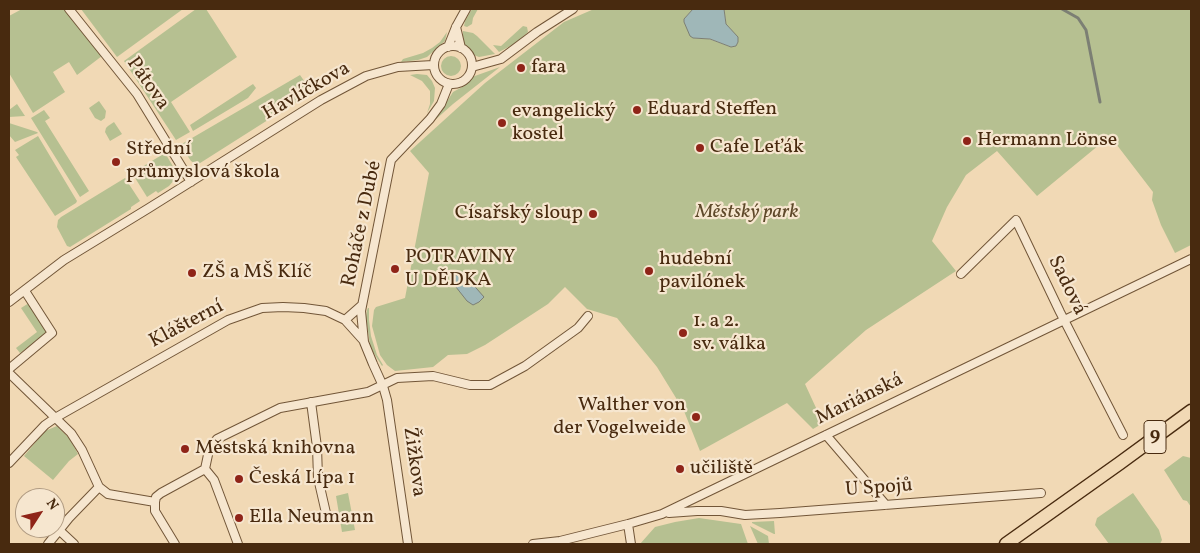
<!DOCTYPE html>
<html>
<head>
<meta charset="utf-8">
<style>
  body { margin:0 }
  #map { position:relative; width:1200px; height:553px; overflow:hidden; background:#f1d9b5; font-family:Vollkorn,serif }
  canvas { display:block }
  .frame { position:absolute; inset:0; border:10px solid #482a0f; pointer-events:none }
  .north { position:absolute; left:15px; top:488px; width:50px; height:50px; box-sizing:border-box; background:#f6e6cf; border:1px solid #b09b82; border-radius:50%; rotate:55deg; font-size:14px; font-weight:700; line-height:20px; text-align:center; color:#482a0f }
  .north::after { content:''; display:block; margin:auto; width:18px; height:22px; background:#8f2418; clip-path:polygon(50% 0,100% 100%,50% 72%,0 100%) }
</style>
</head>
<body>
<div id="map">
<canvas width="1200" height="553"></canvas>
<div class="frame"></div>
<div class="north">N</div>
</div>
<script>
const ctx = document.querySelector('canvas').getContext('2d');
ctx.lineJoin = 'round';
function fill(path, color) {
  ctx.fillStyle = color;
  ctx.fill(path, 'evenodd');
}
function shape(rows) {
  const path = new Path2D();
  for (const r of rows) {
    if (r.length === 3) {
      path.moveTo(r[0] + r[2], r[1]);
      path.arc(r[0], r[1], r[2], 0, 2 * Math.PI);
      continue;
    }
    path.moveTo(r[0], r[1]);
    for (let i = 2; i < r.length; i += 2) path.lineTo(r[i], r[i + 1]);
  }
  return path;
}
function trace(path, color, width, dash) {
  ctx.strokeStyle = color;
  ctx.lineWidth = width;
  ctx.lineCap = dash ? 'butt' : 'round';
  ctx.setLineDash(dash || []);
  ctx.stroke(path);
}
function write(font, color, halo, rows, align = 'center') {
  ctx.font = font + ' Vollkorn,serif';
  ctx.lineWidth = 4.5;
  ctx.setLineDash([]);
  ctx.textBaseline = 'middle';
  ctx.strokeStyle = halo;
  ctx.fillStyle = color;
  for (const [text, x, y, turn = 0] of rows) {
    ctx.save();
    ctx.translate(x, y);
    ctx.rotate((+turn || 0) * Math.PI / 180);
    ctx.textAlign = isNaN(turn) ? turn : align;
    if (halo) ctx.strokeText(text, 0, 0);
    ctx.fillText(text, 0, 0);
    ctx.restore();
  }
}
fill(shape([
  [22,9,65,9,102,56,77,75,69,62,53,72,65,92,33,113,9,73,9,16],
  [81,9,183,9,117,57],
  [196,9,206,9,237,57,171,102,190,132,176,140,124,61],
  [472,9,478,9,473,18,472,24,467,27,464,26,465,21],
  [594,9,693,9,684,19,693,38,709,39,731,47,736,46,738,42,738,38,726,24,724,9,1191,9,1191,245,1175,253,1161,225,1152,200,1153,192,1110,136,1037,196,997,151,966,175,947,207,932,241,956,271,866,330,805,384,823,423,813,429,787,403,700,451,684,411,657,367,617,318,587,309,565,287,548,304,485,345,467,354,448,355,433,367,395,371,387,365,380,355,372,326,374,310,376,307,405,298,429,173,410,151,485,83,564,22],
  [523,26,527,27,528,32,526,34,514,44,499,52,493,45,501,46],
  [463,31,473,33,477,36,495,54,479,57,471,54,464,44,463,36],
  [447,32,445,41,427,57,418,60,401,62,403,59,423,53,432,48,440,42],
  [451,66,10],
  [500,67,453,104,435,120,453,92,464,86,472,77],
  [417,74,427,75,432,81,435,88,434,101,427,113,430,104,430,91,422,81,410,75],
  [300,75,312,92,197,165,191,161,180,145],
  [253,84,256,88,248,98,193,131,190,125],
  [99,101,106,111,105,118,101,121,95,118,89,108],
  [17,104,25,116,9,117,9,110],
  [44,110,50,118,45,121,89,191,80,197,31,118],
  [114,122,122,134,110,141,105,132,106,128,108,126],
  [9,123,37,132,38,133,15,142,9,135],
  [38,136,77,201,76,203,55,216,16,157,19,155,15,150],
  [165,153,177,173,176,178,169,186,158,193,156,191,147,197,132,173],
  [125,178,140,201,131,207,131,209,70,247,67,246,57,227,58,220,61,217],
  [29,303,48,334,20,353,16,348,37,332,21,308],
  [368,308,369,308,369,320,371,336,377,355,383,365,382,366,373,352,370,345,366,317,367,310],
  [57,426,70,439,78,454,69,461,53,480,24,456,45,431],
  [1183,456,1191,458,1191,507,1187,501,1183,500,1164,470],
  [348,493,355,530,342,532,336,496],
  [1133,493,1159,530,1162,540,1160,544,1109,544,1095,525,1097,518],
  [699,518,741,524,748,544,640,544,655,527,675,522],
  [774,521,775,534,774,534,752,523,752,522],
  [750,526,768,536,769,544,758,544]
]), '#b6c091');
const water = shape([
  [693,9,724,9,726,24,738,37,738,42,736,46,731,47,710,39,693,38,690,36,684,22,684,19,693,9],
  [462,272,484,297,479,302,473,305,467,301,452,282,453,277,462,272]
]);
fill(water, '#9fb7b8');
trace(water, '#7c7f74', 1);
trace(shape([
  [1062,9,1078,18,1086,30,1100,102]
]), '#7c7f74', 3);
const minor = shape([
  [69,9,137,94,191,182],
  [456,27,461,48],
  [453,65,19],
  [448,47,456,27,466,9],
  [472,67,501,59,537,32,573,9],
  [961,274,1016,220,1060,312,1123,435],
  [9,302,64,260,149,208,321,100,366,76,398,67,433,65],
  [345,320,362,305],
  [9,369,52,333,25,291],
  [9,373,71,433,82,450,99,487,108,494,155,502],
  [311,402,317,447,318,478,326,513],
  [826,435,886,505],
  [9,463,45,425,55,418,228,320,262,308,283,307,304,308,326,311,345,320,363,340],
  [205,469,209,450,217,439,280,408,368,392,397,378,433,376,470,385,490,385,525,366,578,328,588,316],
  [669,513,697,511,721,511,745,515,780,513,1041,493],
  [628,524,631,544],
  [59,530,74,544],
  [48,544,69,518,99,487],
  [175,544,155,511,155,502,156,497,161,493,205,469,214,480,238,544],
  [408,544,387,400,383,386,373,364,364,342,361,311,391,160,430,119,441,104,449,84],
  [533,544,560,541,628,524,662,514,1191,259]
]);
const primary = shape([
  [1006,544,1120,463,1191,411]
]);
trace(minor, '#725638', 10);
trace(primary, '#482a0f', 15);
trace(minor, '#f6e6cf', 8);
trace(primary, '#f1d9b5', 12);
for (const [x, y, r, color] of [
  [521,68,5,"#8f2418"],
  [637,110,5,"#8f2418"],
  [502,123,5,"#8f2418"],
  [967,141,5,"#8f2418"],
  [700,148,5,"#8f2418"],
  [116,162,5,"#8f2418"],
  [593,214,5,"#8f2418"],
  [395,269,5,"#8f2418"],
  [649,271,5,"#8f2418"],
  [192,273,5,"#8f2418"],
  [683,333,5,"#8f2418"],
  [696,417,5,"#8f2418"],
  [185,449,5,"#8f2418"],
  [680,469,5,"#8f2418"],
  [239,479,5,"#8f2418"],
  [239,518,5,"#8f2418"]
]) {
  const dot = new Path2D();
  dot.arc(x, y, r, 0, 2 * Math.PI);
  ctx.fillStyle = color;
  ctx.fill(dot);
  trace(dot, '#f6e6cf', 2);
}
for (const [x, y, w] of [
  [1155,437,22]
]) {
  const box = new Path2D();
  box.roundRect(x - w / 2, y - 16.5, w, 33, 4);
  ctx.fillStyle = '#f6e6cf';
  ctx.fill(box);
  trace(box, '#482a0f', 1);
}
write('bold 19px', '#482a0f', null, [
  ["9",1155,437]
]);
write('20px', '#482a0f', '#f6e6cf', [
  ["fara",531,68],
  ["Eduard Steffen",647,110],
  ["evangelický",512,112],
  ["kostel",512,135],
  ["Hermann Lönse",977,141],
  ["Cafe Leťák",710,148],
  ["Střední",126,150],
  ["průmyslová škola",126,173],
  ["Císařský sloup",583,214,"right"],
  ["POTRAVINY",405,258],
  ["U DĚDKA",405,281],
  ["hudební",659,260],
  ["pavilónek",659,283],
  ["ZŠ a MŠ Klíč",202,273],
  ["1. a 2.",693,322],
  ["sv. válka",693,345],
  ["Walther von",686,406,"right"],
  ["der Vogelweide",686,429,"right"],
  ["Městská knihovna",195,449],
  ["učiliště",690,469],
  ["Česká Lípa 1",249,479],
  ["Ella Neumann",249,518]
], 'left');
write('20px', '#482a0f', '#f6e6cf', [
  ["Pátova",147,84,55],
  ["Havlíčkova",307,92,-30],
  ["Roháče z Dubé",363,224,-78],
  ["Sadová",1066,286,64],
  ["Klášterní",187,325,-28],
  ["Mariánská",860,400,-26],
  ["Žižkova",413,462,82],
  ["U Spojů",879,489,-4]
]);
write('italic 20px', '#5e4829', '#f6e6cf', [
  ["Městský park",747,213]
]);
</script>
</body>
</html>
